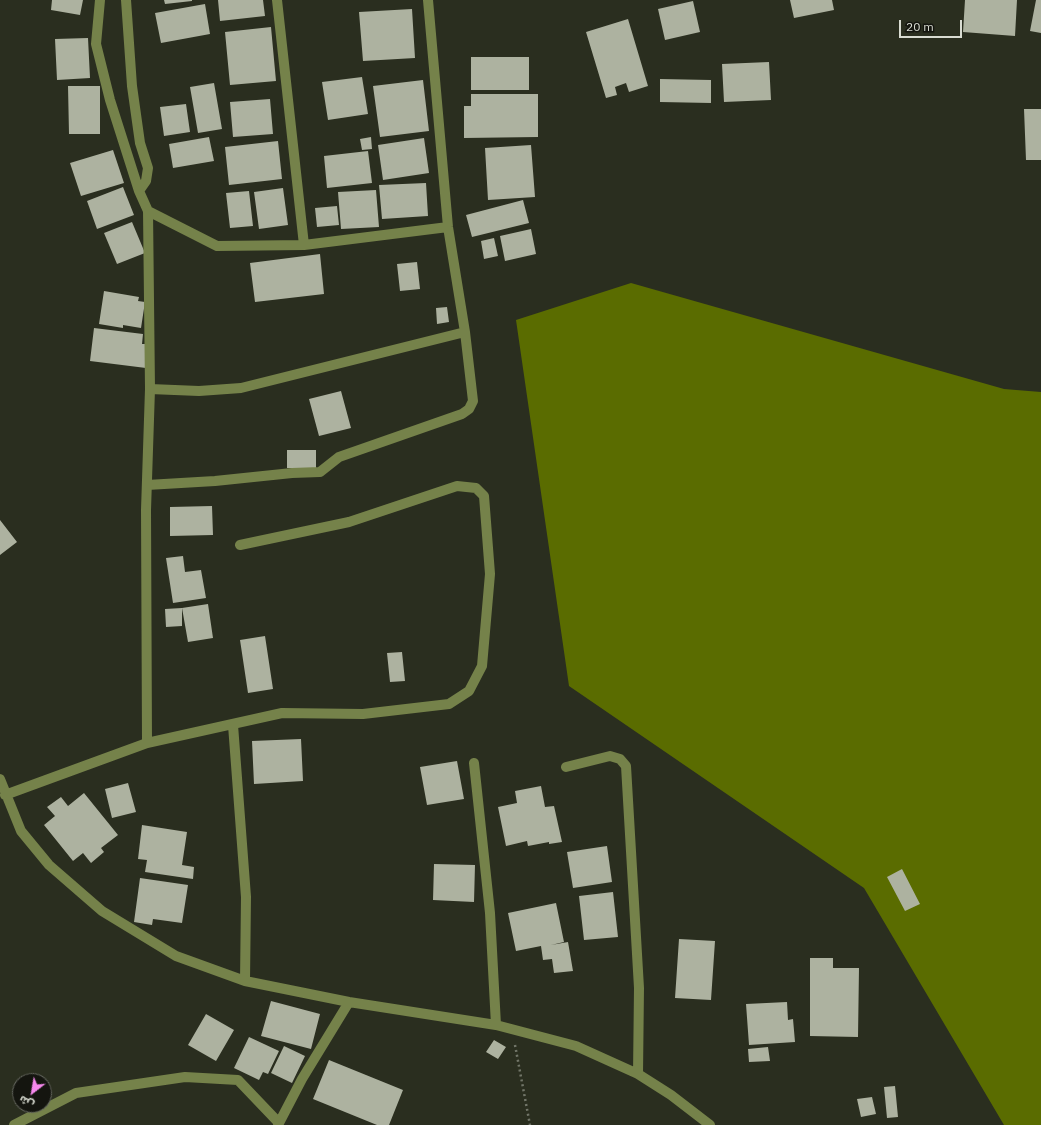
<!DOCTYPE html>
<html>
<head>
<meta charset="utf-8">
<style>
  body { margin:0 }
  #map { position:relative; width:1041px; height:1125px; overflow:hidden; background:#2a2e1f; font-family:"IBM Plex Sans","Noto Sans Arabic",sans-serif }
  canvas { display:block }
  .north { position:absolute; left:12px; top:1073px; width:40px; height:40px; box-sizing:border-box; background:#14150f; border:1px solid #63655d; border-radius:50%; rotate:211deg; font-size:11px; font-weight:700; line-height:16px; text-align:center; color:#d9dcd2 }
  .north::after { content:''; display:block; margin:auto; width:14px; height:18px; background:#f688ed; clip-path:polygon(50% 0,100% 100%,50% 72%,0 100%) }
  .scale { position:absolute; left:899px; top:20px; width:63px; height:18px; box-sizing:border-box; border:2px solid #d9dcd2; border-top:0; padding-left:5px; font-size:12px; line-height:14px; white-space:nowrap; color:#d9dcd2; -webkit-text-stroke:3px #14150f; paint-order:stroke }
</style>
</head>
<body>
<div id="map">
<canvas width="1041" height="1125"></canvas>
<div class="north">ش</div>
<div class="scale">20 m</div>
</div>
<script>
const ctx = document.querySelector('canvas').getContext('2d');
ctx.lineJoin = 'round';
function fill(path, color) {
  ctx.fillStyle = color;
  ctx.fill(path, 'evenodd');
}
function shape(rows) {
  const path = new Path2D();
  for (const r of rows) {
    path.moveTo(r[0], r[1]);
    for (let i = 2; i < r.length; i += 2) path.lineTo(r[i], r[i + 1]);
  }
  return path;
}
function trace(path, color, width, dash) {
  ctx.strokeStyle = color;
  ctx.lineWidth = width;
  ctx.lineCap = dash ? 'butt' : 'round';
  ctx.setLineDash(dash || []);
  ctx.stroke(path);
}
fill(shape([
  [631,283,1004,389,1041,392,1041,1125,1004,1125,864,888,569,686,516,320]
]), '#5a6c00');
fill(shape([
  [52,0,83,0,80,15,51,10],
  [164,0,192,0,192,1,165,4],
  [218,0,263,0,265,16,220,21],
  [790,0,832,0,834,10,794,18],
  [965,0,1017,0,1015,36,963,32],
  [1036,0,1041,0,1041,33,1030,31],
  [693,1,700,32,665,40,658,9],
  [205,4,210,34,161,43,155,13],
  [412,9,415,58,363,61,359,12],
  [628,19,648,86,629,92,626,83,615,87,617,95,606,98,586,32],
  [271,27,276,81,230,85,225,32],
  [88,38,90,78,57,80,55,39],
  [471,57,529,57,529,90,471,90],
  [769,62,771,100,724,102,722,64],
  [362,77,368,114,328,120,322,82],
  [660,79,711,80,711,103,660,102],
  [423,80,429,131,380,137,373,86],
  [214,83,222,129,198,133,190,87],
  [68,86,100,86,100,134,69,134],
  [471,94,538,94,538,137,464,138,464,106,471,106],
  [270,99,273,134,233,137,230,102],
  [186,104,190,132,164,136,160,107],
  [1024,109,1041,109,1041,160,1026,160],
  [209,137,214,161,173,168,169,144],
  [371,137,372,149,362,150,360,139],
  [424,138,429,173,383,180,378,145],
  [278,141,282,179,229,185,225,147],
  [531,145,535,197,488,200,485,148],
  [113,150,124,183,81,196,70,163],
  [368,151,372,183,327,188,324,156],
  [426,183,428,216,382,219,379,185],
  [123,187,134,215,97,229,87,201],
  [283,188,288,225,259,229,254,192],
  [376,190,379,227,341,229,338,192],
  [249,191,253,226,230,228,226,193],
  [523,200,529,223,472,237,466,215],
  [337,206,339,225,317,227,315,208],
  [132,222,145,253,117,264,104,233],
  [531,229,536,254,505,261,500,236],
  [494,238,498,256,484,259,481,241],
  [320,254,324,294,255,302,250,263],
  [417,262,420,289,400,291,397,264],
  [104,291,139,297,138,301,145,302,141,328,123,325,123,328,99,324],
  [447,307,449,322,437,324,436,308],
  [94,328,143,334,142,344,149,344,146,368,90,361],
  [341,391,351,428,319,436,309,399],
  [287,450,316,450,316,468,287,468],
  [212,506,213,535,170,536,170,507],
  [0,520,17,542,0,555],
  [183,556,185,572,201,570,206,598,173,603,166,558],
  [208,604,213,638,188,642,182,608],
  [182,608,182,626,166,627,165,609],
  [265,636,273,689,248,693,240,640],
  [402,652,405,681,390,682,387,653],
  [301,739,303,781,254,784,252,741],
  [457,761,464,799,427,805,420,767],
  [128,783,136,812,112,818,105,789],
  [541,786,545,807,554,806,562,842,549,844,549,842,528,846,527,841,506,846,498,807,517,803,515,791],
  [84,793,118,835,101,848,104,852,91,863,83,853,73,861,44,825,55,816,47,807,61,797,68,806],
  [142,825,187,832,182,865,194,867,193,879,145,872,147,860,138,859],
  [607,846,612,882,573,888,567,852],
  [434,864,475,865,474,902,433,900],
  [902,869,920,904,905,911,887,877],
  [140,878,188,885,182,923,153,919,152,925,134,922],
  [613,892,618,937,584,940,579,896],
  [556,903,564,942,551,945,568,942,573,971,554,973,552,959,543,960,541,946,516,951,508,913],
  [679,939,715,941,711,1000,675,998],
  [810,958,833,958,833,968,859,968,858,1037,810,1036],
  [271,1001,320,1014,311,1049,261,1036],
  [787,1002,788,1020,793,1019,795,1042,749,1045,746,1004],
  [206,1014,234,1030,216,1061,188,1045],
  [249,1037,279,1051,268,1074,263,1072,259,1080,234,1068],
  [494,1040,506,1047,498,1059,486,1052],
  [284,1046,305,1056,292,1083,271,1073],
  [768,1047,770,1061,749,1062,748,1049],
  [329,1060,403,1090,389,1125,377,1125,313,1099],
  [895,1086,898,1117,887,1118,884,1087],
  [872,1097,876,1114,861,1117,857,1099]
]), '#adb2a0');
trace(shape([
  [515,1045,530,1125]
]), '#727669', 2.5, [2, 3]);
trace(shape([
  [100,0,96,44,110,100,139,191,148,211,217,246,304,245,448,227],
  [126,0,132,86,140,143,148,168,146,181,139,191],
  [277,0,304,245],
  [150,389,199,391,241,388,465,332],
  [147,485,215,481,292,473,320,472,339,457,462,414,469,409,473,401,465,332,448,227,428,0],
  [233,725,246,897,245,981],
  [147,743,146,510,150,389,148,211],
  [474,763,490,913,496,1025],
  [566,767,610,756,620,759,626,766,639,988,638,1074],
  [0,779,21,831,49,865,102,911,176,956,245,981,349,1002,496,1025,576,1046,638,1074,671,1095,710,1125],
  [5,795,147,743,282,713,363,714,449,704,469,691,482,666,490,574,484,496,476,488,457,486,349,522,240,545],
  [14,1125,76,1093,185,1077,238,1080,279,1123],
  [278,1125,302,1079,349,1002]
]), '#75824a', 10);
</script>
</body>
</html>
